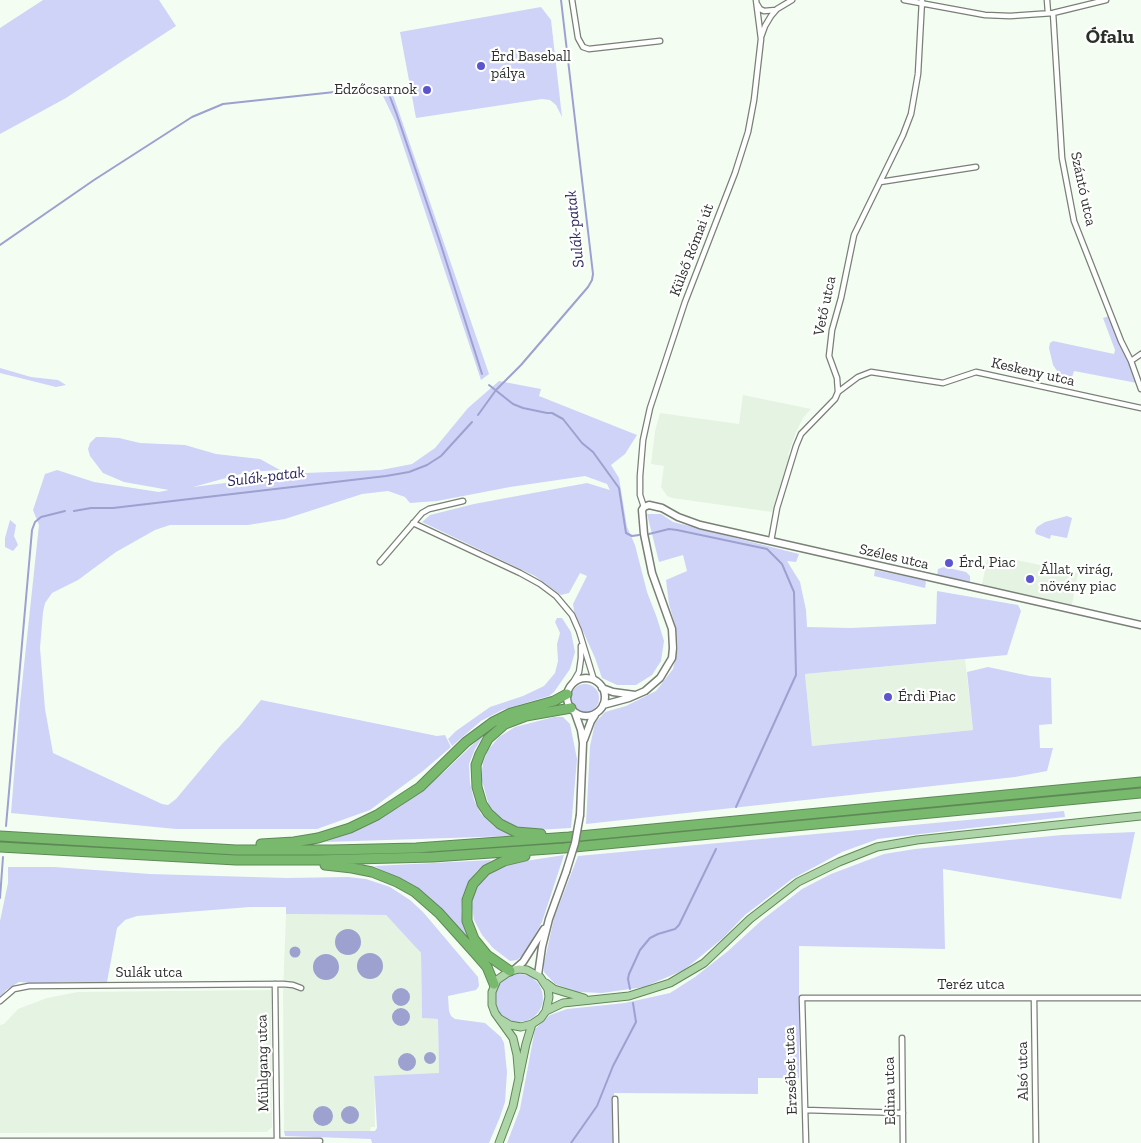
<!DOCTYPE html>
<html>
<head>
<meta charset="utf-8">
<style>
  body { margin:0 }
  canvas { display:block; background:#f3fdf2 }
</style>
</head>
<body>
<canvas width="1141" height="1143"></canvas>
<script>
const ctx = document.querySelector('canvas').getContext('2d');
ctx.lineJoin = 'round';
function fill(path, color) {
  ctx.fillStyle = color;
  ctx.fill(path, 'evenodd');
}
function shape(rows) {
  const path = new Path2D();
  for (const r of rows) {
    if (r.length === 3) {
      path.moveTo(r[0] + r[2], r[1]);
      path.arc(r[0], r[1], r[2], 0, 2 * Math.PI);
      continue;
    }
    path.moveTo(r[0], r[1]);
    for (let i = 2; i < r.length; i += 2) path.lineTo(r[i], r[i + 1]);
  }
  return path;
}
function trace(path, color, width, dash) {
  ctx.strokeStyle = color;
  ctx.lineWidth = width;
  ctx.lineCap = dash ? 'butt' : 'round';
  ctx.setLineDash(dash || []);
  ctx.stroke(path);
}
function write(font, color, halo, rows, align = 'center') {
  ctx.font = font + ' "Zilla Slab",serif';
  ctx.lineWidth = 4.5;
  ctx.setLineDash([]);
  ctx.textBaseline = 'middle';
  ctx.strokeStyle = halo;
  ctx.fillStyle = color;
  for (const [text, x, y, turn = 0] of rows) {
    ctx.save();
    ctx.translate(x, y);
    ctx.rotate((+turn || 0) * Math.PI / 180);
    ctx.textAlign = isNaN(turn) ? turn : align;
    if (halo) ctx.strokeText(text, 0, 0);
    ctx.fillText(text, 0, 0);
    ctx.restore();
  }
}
fill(shape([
  [743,395,811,409,803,418,796,432,788,455,790,456,772,512,672,498,667,496,661,487,664,466,651,464,655,431,660,413,739,424],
  [988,554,1078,573,1072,605,982,585],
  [965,659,973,730,812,746,805,674],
  [286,914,386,915,421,953,422,1018,438,1019,439,1074,374,1076,375,1127,371,1127,370,1131,284,1131,283,994],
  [271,990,272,1127,267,1132,0,1133,0,1025,4,1024,18,1009,47,998,78,992]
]), '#e5f4e2');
fill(shape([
  [43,0,159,0,176,26,66,98,0,134,0,28],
  [541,7,551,20,562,117,556,105,550,100,542,99,416,118,400,32],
  [391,89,489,374,481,380,395,121,383,96],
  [1109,316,1137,383,1074,371,1071,380,1066,379,1059,374,1053,365,1049,348,1050,343,1053,341,1114,354,1115,350,1103,318],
  [0,368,31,377,58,380,66,385,56,387,0,373],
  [499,381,541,389,539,396,637,435,625,454,611,465,619,478,627,527,635,545,647,592,657,618,664,641,661,661,652,675,636,685,617,685,602,678,595,658,574,611,573,604,587,576,580,573,569,593,561,595,535,576,422,522,430,515,474,504,587,483,610,490,607,484,585,476,510,487,437,501,410,503,405,497,388,491,362,494,285,519,248,525,170,525,155,530,116,552,78,580,52,593,45,603,43,612,40,648,45,709,53,753,162,804,168,805,176,799,222,744,239,727,261,700,437,736,445,735,451,747,423,771,370,810,317,829,176,829,11,813,20,703,39,525,33,510,45,474,57,470,94,482,159,492,169,490,124,482,103,473,90,456,88,449,90,443,96,437,103,437,119,438,140,443,185,445,216,454,260,459,280,470,248,472,193,487,305,473,381,470,412,464,435,448,468,408],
  [647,514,661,514,673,522,799,554,796,562,787,561,800,582,806,610,807,627,851,628,936,624,937,591,1018,605,1021,611,1007,655,805,674,812,746,973,730,967,672,988,667,1030,676,1051,678,1052,724,1039,725,1040,748,1053,748,1047,771,1015,777,586,824,590,746,595,723,605,712,626,706,656,691,673,669,678,648,676,628,669,604,666,580,687,571,683,555,659,562],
  [1067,516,1072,518,1067,538,1051,535,1050,539,1036,534,1035,531,1037,527,1045,522],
  [10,520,16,525,14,536,18,545,13,551,5,547,5,538],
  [944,567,966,572,970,576,970,581,966,583,937,576,938,569],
  [875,570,924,580,926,582,925,588,874,576],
  [557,618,562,618,571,632,575,652,570,669,554,692,549,696,502,710,481,721,452,746,448,739,456,731,490,707,523,696,544,686,555,673,558,661,557,644,560,633,555,622],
  [585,698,14],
  [554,717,563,717,570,724,577,759,571,828,536,830,525,829,511,825,500,818,489,806,481,777,483,763,488,750,499,737,515,727],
  [485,733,475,749,469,764,470,783,474,800,481,814,494,826,512,836,324,842,348,834,372,823,401,806,444,772],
  [1064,811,1065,817,878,839,842,852,792,879,745,915,723,938,684,970,644,987,602,993,578,992,555,984,544,972,544,964,554,918,578,856],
  [1135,832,1121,899,943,869,945,949,799,946,799,1078,758,1078,758,1094,614,1093,614,1143,507,1143,520,1109,535,1029,550,1015,567,1009,625,1003,670,993,695,977,728,951,762,920,802,889,831,874,884,854,915,849,1062,835],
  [564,855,542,922,525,953,517,960,510,961,493,948,482,935,474,920,471,901,477,886,488,874,501,867,519,862],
  [492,860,477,871,468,883,462,897,461,911,463,925,472,944,435,903,412,885,374,866],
  [8,867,54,867,150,874,286,878,348,877,366,879,390,887,410,900,423,912,478,977,479,986,476,990,448,996,449,1011,451,1016,455,1019,485,1023,501,1037,504,1043,507,1072,505,1102,500,1117,489,1143,372,1143,371,1139,285,1136,284,1131,375,1131,377,1128,374,1076,439,1073,438,1019,422,1018,421,953,386,915,286,914,286,907,250,907,137,916,125,920,117,928,107,982,64,982,42,984,19,982,6,990,0,998,0,921,8,883],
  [519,998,24]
]), '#d0d3f8');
fill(shape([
  [348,942,13],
  [295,952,5.5],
  [370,966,13],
  [326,967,13],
  [401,997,9],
  [401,1017,9],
  [430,1058,6],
  [407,1062,9],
  [350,1115,9],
  [323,1116,10]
]), '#9da1d0');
trace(shape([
  [0,245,94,180,192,117,223,104,381,87,387,89,397,115,440,242,482,374],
  [489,385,513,404,523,408,547,413,552,413,563,419,582,443,593,452,619,488,626,533,632,536,639,535],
  [478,415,496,390,521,365,588,287,592,280,593,274,561,0],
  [74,511,91,508,113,508,386,476,409,472,427,465,441,456,472,422],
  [649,534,669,529,677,530,767,549,782,564,794,592,796,675,736,807],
  [6,826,32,530,35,522,41,517,65,511],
  [0,898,3,857],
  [630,989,628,979,629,974,640,950,650,938,658,934,675,929,679,925,716,849],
  [571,1143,597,1106,613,1066,636,1022,633,1003]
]), '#9da1d0', 2);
const street = shape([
  [572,0,578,38,583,47,589,49,660,41],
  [904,0,985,15,1010,16,1053,13,1106,0],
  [1047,0,1048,13],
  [757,4,760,9,764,11,776,10],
  [1053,13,1062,158,1074,221,1121,341,1131,361,1141,389],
  [761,37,765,26,771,16,777,9,792,0],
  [880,182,976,167],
  [1131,361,1141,354],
  [838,392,858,377,871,372,943,383,976,372,1141,408],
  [644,507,640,495,640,476,643,440,650,408,685,302,735,173,748,132,754,100,761,39,756,0],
  [413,523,520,573,540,584,556,596,572,615,579,631,594,680],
  [771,541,777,508,796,446,801,434,835,399,838,392,837,378,829,356,832,330,841,298,854,235,903,135,911,114,918,74,922,0],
  [380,562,422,513,429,509,463,501],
  [572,684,579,672,581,658,581,646],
  [275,984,277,1142],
  [1034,998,1036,1143],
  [0,1001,14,989,29,986,283,984,293,985,301,988],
  [902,1038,903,1143],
  [615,1099,616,1143],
  [805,1110,903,1113],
  [0,1141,320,1141],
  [806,1143,802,998,1141,998]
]);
const secondary = shape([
  [586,697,19],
  [602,688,613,692,635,695],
  [603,705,629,698,645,691,660,678,672,658,673,648,672,629,652,573,644,534,642,510,644,507,649,505,662,508,678,517,700,525,1141,625],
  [575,713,581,730,583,743,580,815],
  [584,740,591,721,595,715],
  [515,969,523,962,544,929],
  [538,975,542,947,549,919,566,872]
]);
const primary = shape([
  [546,983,554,989,584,998],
  [546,1011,563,1003,629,996,670,983,704,963,750,919,798,882,839,862,877,847,917,840,1141,816],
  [500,1019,510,1025,521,1027,532,1024,541,1018,546,1011,549,997,548,989,540,977,527,970,519,969,510,971,497,980,492,992,492,1005,495,1013,513,1038,517,1055,519,1079],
  [499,1143,513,1106,526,1044,532,1024]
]);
const highway = shape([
  [541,834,516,832,500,824,488,813,482,804,477,787,476,765,480,754,488,739,505,724,526,716,571,708],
  [0,836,236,850,332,850,416,848,569,837,1141,782],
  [261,844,294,842,318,838,350,828,377,815,420,787,466,742,493,722,511,713,554,701,567,694],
  [0,847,236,860,316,860,433,857,564,848,1141,793],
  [325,865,352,868,372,872,397,882,415,892,439,913,474,952,487,967,494,984],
  [510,971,487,955,474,939,467,921,467,900,473,884,486,870,504,861,525,856]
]);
trace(street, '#798177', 7);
trace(secondary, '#798177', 9);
trace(primary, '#5e8957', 9);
trace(highway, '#5e8957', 11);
trace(street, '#fff', 4.5);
trace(secondary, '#fff', 6);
trace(primary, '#aed5a7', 7);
trace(highway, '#78b96d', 9);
const secondaryBridge = shape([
  [566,872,575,843,580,815]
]);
trace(secondaryBridge, '#798177', 9, []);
trace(secondaryBridge, '#fff', 6);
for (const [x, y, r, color] of [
  [481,66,5,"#5d55cd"],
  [427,90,5,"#5d55cd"],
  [949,563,5,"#5d55cd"],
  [1030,579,5,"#5d55cd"],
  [888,697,5,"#5d55cd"]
]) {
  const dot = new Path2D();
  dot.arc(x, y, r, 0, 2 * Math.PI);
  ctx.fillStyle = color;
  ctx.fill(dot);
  trace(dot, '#fff', 2);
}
write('15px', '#2d312d', '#fff', [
  ["Érd Baseball",491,57],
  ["pálya",491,74],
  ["Edzőcsarnok",417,90,"right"],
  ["Érd, Piac",959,563],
  ["Állat, virág,",1040,570],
  ["növény piac",1040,587],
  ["Érdi Piac",898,697]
], 'left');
write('15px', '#2d312d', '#fff', [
  ["Szántó utca",1083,189,78],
  ["Külső Római út",692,250,-69],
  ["Vető utca",825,306,-78],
  ["Keskeny utca",1033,372,13],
  ["Széles utca",894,557,13],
  ["Sulák utca",149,973],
  ["Teréz utca",971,985],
  ["Mühlgang utca",263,1063,-91],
  ["Erzsébet utca",791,1071,-92],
  ["Alsó utca",1023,1071,-91],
  ["Edina utca",890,1091,-91]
]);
write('italic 16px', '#2a2760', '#fff', [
  ["Sulák-patak",575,229,-96],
  ["Sulák-patak",266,477,-7]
]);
write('bold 20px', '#2a3129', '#fff', [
  ["Ófalu",1110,37]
]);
</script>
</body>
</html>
